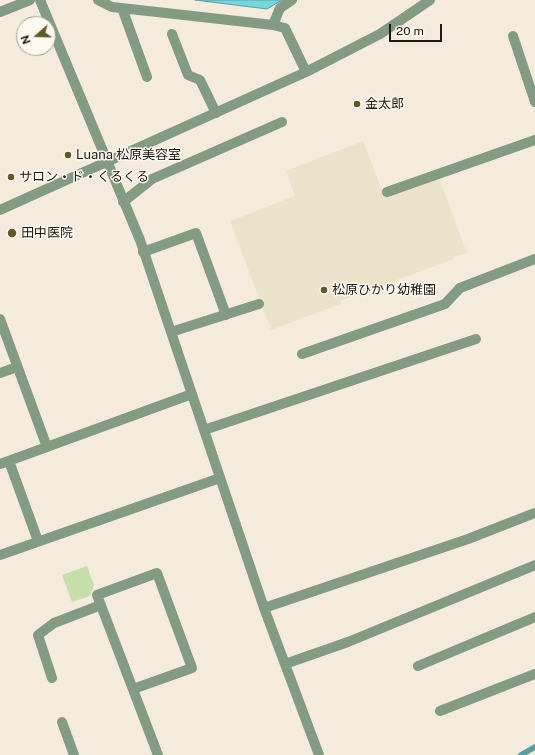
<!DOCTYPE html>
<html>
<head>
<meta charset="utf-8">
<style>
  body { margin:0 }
  #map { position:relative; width:535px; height:755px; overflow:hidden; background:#f4ebdd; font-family:"Public Sans",sans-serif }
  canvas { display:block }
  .north { position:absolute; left:16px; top:16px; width:40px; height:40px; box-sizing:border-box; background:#fef9f0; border:1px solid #a49f98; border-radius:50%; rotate:250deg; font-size:11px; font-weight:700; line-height:16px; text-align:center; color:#1c1914 }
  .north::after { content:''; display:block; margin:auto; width:14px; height:18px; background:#5f5a27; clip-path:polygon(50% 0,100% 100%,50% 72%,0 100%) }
  .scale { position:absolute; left:389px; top:24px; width:53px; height:18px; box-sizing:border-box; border:2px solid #1c1914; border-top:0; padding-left:5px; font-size:12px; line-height:14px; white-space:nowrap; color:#1c1914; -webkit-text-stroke:3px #fef9f0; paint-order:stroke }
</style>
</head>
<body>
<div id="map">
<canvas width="535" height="755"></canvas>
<div class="north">N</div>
<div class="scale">20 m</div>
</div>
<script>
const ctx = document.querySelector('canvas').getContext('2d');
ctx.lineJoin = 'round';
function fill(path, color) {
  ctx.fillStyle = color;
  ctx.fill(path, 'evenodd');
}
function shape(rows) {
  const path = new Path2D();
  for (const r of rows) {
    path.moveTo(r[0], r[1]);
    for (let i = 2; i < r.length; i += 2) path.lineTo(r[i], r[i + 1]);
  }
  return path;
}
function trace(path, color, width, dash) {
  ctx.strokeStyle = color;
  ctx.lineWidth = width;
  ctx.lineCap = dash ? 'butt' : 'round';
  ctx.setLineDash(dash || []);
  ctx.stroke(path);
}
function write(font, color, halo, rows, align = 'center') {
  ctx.font = font + ' "Public Sans","Noto Sans JP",sans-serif';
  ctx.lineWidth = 3;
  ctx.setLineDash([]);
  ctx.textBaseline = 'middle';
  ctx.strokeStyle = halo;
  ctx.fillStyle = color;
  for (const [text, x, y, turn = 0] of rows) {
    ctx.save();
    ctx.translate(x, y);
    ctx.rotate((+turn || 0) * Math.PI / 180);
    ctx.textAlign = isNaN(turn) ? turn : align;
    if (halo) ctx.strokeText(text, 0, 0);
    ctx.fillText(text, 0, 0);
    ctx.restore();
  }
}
fill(shape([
  [363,141,382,190,436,170,467,253,453,257,454,259,340,301,341,304,271,330,230,221,295,196,286,171]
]), '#ebe2cc');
fill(shape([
  [87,566,94,585,90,596,72,602,62,575]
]), '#c8ddac');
const water = shape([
  [195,0,282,0,267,9,195,0]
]);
fill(water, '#75d7de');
trace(water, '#5a9ea1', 1);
trace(shape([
  [521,755,535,747]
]), '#5a9ea1', 5.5);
trace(shape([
  [40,0,140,240,264,608,319,755],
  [98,0,112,7,273,25,285,28,306,72],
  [122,8,147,77],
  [0,12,30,0],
  [273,25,280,8,292,0],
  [172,34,188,75,200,80,216,113],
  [513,36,535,102],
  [387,192,535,140],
  [123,202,152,179,282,122],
  [0,210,306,72,380,34,430,0],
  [143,252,196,233,226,315],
  [0,319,47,447],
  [171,332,259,304],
  [302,354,445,304,460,288,535,259],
  [0,373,17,367],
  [204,430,476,339],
  [9,461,38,541],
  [0,464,192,394],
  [0,555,220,478],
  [264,608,468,539,535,513],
  [285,664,348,642,535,565],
  [418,666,535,617],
  [52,678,38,635,54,623,101,605],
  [133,689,192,668,157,573,97,595,158,755],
  [440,711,535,674],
  [62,722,74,755]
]), '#839a83', 10);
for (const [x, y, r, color] of [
  [357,104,4,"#5f5a27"],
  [68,155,4,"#5f5a27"],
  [11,177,4,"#5f5a27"],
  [12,233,5,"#5f5a27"],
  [324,290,4,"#5f5a27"]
]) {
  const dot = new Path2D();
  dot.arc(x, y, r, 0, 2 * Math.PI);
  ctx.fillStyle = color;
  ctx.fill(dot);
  trace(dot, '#fef9f0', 1.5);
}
write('13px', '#1c1914', '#fef9f0', [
  ["金太郎",365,104],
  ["Luana 松原美容室",76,155],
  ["サロン・ド・くるくる",19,177],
  ["田中医院",21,233],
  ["松原ひかり幼稚園",332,290]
], 'left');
</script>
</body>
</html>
